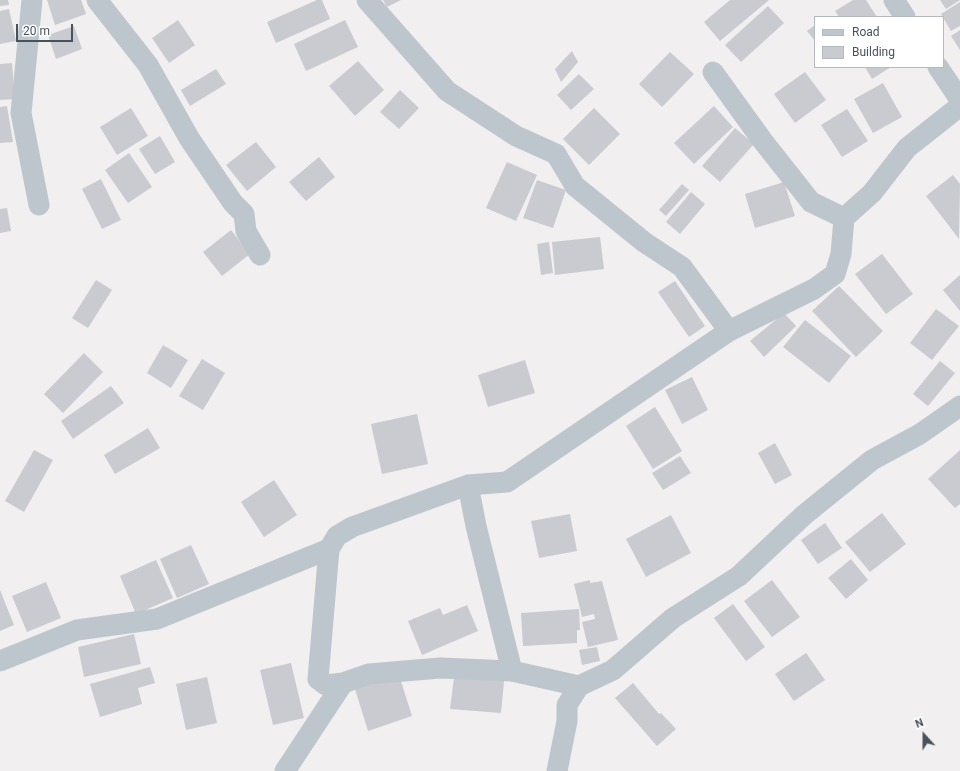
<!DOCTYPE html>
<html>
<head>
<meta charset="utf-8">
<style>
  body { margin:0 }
  #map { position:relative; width:960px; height:771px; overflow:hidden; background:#f1efef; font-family:Roboto,sans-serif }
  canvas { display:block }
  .legend { position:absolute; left:814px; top:16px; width:130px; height:52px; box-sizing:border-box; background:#fff; border:1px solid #b6babe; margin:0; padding:5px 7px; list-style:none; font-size:12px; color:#48525c }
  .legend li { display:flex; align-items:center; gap:8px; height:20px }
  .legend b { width:20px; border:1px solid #b6babe }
  .north { position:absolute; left:904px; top:715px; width:40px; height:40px; -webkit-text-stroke:3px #fff; paint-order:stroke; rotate:339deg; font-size:11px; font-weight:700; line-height:16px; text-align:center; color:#48525c }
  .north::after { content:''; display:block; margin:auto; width:14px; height:18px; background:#48525c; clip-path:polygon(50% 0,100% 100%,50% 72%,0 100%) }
  .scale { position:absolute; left:16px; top:24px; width:57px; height:18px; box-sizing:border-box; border:2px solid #48525c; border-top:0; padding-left:5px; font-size:12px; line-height:14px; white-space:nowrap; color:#48525c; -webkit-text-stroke:3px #fff; paint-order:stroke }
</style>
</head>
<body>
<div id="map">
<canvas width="960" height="771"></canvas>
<ul class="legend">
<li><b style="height:5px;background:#bec6cd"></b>Road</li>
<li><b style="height:11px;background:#c9cbd1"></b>Building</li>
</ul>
<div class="north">N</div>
<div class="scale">20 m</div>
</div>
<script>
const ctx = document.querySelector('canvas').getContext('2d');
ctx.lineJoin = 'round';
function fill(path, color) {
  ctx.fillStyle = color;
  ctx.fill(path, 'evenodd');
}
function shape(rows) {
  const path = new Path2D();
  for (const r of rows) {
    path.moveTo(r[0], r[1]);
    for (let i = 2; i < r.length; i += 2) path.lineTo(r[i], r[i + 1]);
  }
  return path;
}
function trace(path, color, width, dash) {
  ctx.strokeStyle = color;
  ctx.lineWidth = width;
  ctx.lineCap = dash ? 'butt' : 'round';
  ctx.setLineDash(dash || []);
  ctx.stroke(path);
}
fill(shape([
  [0,0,8,0,9,5,0,6],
  [47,0,81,0,86,14,55,25],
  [317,0,322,0,330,19,276,43,267,22],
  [383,0,401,0,387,7],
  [730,0,769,0,720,41,704,22],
  [853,0,866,0,877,17,839,17,835,11],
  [940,0,960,0,946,9],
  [960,2,960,26,951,31,941,14],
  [768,6,784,23,741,62,725,45],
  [9,9,16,41,0,44,0,11],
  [178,20,195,45,169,63,152,38],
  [345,20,358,47,306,71,294,44],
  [815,25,815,41,807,31],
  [74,26,82,49,56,59,48,35],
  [960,30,960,50,951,36],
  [572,51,578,62,561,82,555,69],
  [670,52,694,74,662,107,639,84],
  [358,61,384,90,355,116,329,86],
  [12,63,15,99,0,100,0,64],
  [865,67,891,67,872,79],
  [216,69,226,84,190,106,181,90],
  [805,72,826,100,795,123,774,94],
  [579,74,594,89,571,110,557,95],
  [883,83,902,117,873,133,854,99],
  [400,90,419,108,399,129,380,112],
  [7,106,13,142,0,143,0,107],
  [714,106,733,127,694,164,674,143],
  [131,108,148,136,117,155,100,127],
  [594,108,620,134,589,165,563,139],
  [847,109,868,141,842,157,821,125],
  [735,128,754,144,720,182,702,166],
  [160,136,175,162,155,174,139,149],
  [256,142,276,167,247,191,226,165],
  [129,153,152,187,128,203,105,170],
  [319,157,335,177,306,201,289,182],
  [507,162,537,175,516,221,486,208],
  [953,175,960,184,959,239,926,196],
  [101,179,121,220,102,229,82,189],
  [537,180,566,190,553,228,523,218],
  [784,182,795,216,755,228,745,194],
  [682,184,689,190,666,216,659,210],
  [691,192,705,204,680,234,666,222],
  [7,208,11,231,0,233,0,209],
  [231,230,250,254,222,276,203,252],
  [600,237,604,269,555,275,552,242],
  [549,242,553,273,541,275,537,244],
  [882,254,913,294,886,314,855,274],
  [960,275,960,311,943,290],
  [96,280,112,290,88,328,72,318],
  [675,281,705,326,689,337,658,292],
  [839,286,883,331,856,357,812,311],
  [936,309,959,326,932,360,910,343],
  [784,313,796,326,764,357,750,341],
  [805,320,851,356,829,383,783,347],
  [163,345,188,360,171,388,147,373],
  [84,353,103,372,63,413,44,394],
  [202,359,225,373,203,410,179,396],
  [525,360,535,393,488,407,478,375],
  [940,361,955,373,928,406,913,394],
  [692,377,708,410,682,424,665,390],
  [111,386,124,403,73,439,61,421],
  [655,407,682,451,653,469,626,426],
  [417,414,428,464,382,474,371,424],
  [148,428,160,448,115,474,104,455],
  [775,443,792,475,775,484,758,453],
  [34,450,53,460,24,512,5,501],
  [960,450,960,504,955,508,928,479],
  [680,456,691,473,663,490,652,473],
  [274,480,297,515,264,537,241,502],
  [882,513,906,544,870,572,845,542],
  [570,514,577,551,539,558,531,521],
  [671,515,691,553,646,577,626,539],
  [825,523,842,548,818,564,801,540],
  [191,545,209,584,177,598,160,559],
  [851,559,868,580,846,599,828,578],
  [156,560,173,598,136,614,120,576],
  [590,580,590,583,602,581,618,640,588,647,582,622,595,619,594,614,582,617,574,584],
  [772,580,800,617,772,637,744,601],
  [46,582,61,618,27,632,12,596],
  [0,590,14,625,0,631],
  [733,604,765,647,746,661,714,618],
  [467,605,478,631,422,655,408,621,440,608,443,615],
  [579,609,580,630,577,630,577,643,523,646,521,613],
  [134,634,141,664,84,677,78,647],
  [597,647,600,661,582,665,579,650],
  [806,653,825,680,794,701,775,674],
  [291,663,304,718,273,725,260,670],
  [150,667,155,683,138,688,142,704,100,717,90,684],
  [399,675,412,716,368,731,355,689],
  [207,677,217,723,186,730,176,684],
  [454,677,504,681,501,713,450,709],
  [633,683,659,714,661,713,676,729,657,746,615,698]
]), '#c9cbd1');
trace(shape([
  [32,0,21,113,39,205],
  [97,0,148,65,189,138,233,203,244,214,246,231,260,255],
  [367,0,447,91,516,136,556,154,575,186,644,242,682,267,729,331],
  [894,0,905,17],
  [938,67,960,100],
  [713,72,762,140,811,202,844,218,872,193,907,148,960,106],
  [468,485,476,526,512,671],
  [0,661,77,630,157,619,329,549],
  [343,683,326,685,318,679,329,549,337,536,352,527,468,485,507,482,729,331,814,289,835,274,841,254,844,218],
  [285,771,343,683,369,674,440,668,512,671,579,686,613,670,673,618,739,576,804,515,872,460,920,434,960,406],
  [557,771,567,721,567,705,579,686]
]), '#bec6cd', 21);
</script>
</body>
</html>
